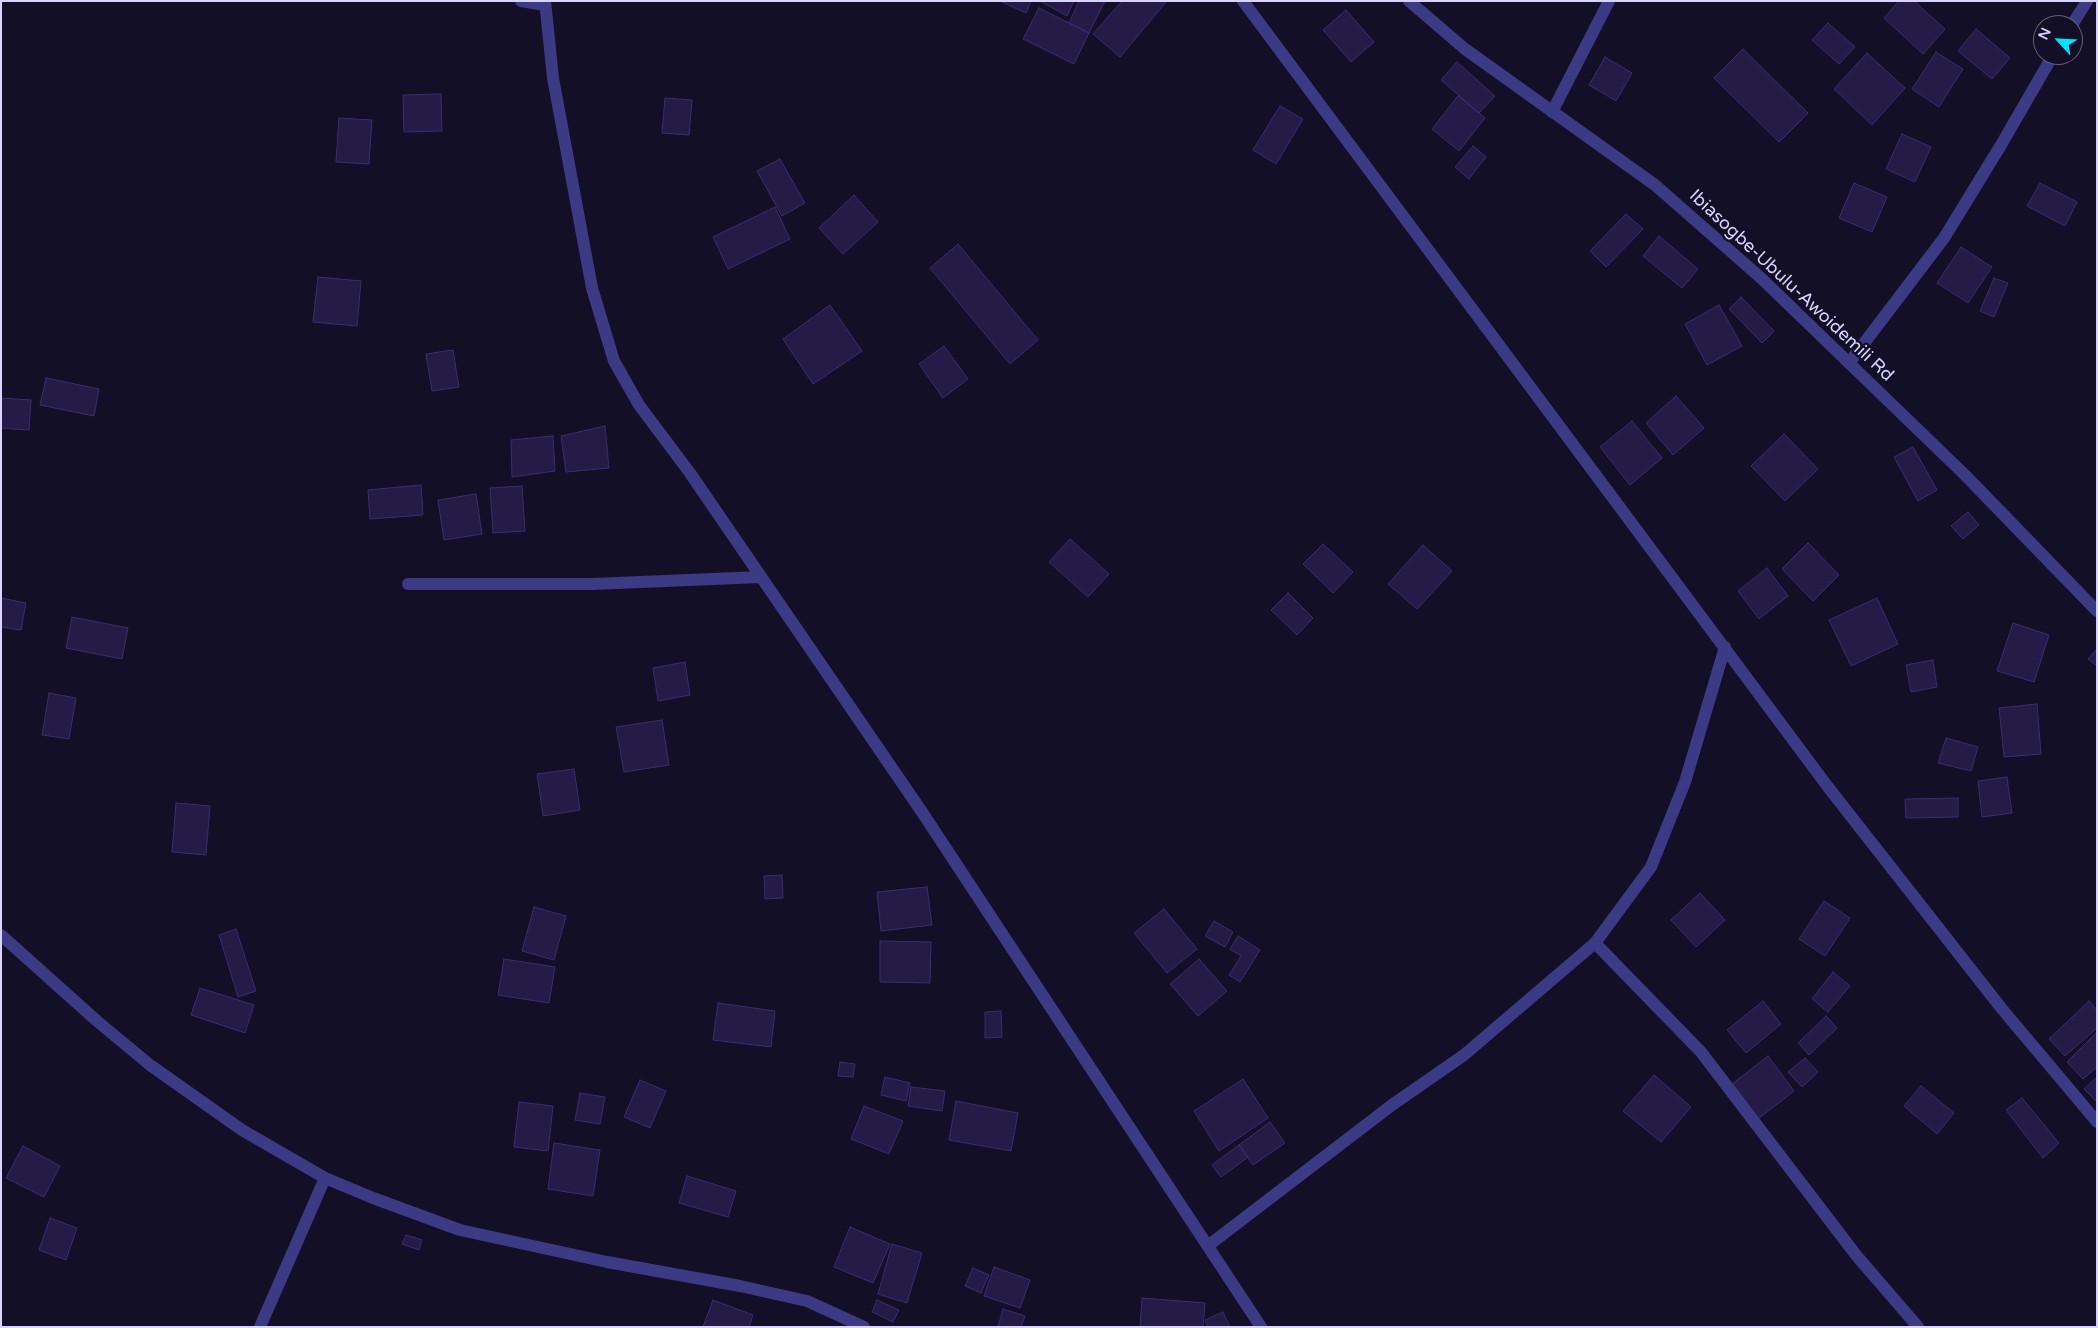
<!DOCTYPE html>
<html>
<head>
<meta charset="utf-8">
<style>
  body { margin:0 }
  #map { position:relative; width:2098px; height:1328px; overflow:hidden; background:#130f26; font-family:"Varela Round",sans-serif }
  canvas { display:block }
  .frame { position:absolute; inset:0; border:2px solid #d9d4ff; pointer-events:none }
  .north { position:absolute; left:2033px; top:15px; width:50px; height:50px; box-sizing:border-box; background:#130f26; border:1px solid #625e7d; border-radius:50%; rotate:295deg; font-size:14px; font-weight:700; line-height:20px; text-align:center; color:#d9d4ff }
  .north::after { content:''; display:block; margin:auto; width:18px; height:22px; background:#00e5ff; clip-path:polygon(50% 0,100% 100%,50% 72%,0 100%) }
</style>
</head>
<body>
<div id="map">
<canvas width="2098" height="1328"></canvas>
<div class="frame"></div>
<div class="north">N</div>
</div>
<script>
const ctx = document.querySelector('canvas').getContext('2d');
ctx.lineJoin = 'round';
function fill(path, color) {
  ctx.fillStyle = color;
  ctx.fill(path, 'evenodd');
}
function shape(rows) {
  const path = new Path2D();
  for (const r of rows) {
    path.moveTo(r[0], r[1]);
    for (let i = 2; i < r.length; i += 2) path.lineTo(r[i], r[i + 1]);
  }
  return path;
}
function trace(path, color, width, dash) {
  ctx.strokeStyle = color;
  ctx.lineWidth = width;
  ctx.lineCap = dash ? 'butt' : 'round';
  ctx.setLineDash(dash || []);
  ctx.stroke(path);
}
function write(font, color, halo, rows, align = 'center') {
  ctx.font = font + ' "Varela Round",sans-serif';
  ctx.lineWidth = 5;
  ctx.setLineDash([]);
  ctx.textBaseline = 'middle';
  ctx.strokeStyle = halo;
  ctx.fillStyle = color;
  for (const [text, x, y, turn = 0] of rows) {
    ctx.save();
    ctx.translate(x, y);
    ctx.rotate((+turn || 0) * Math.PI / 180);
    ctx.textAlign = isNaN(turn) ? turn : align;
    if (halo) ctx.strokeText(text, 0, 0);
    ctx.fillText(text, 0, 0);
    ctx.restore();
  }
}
const building = shape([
  [1000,1,1031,1,1026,13,1000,1],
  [1040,1,1074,1,1067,16,1040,1],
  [1079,1,1105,1,1089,33,1069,23,1079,1],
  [1122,1,1167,1,1120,57,1093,34,1122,1],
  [1899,1,1914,1,1945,29,1923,54,1884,18,1899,1],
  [1039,8,1089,33,1074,64,1023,39,1039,8],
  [1346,10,1374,42,1351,62,1323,30,1346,10],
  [1828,23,1855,47,1839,64,1812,40,1828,23],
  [1976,29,2010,58,1992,79,1958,51,1976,29],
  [1743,49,1808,113,1779,142,1714,78,1743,49],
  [1936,52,1963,69,1939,107,1912,89,1936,52],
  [1867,53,1905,88,1872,125,1834,89,1867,53],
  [1605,57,1632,73,1616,101,1589,85,1605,57],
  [1457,62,1495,96,1479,113,1441,80,1457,62],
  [441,94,442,131,404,132,403,95,441,94],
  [1458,96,1485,118,1459,151,1432,129,1458,96],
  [665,98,692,100,689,135,662,133,665,98],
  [1280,106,1303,119,1276,164,1253,150,1280,106],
  [339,118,372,120,369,164,336,162,339,118],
  [1902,134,1931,147,1915,182,1886,169,1902,134],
  [1473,146,1486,157,1469,179,1455,167,1473,146],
  [780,159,805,203,782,216,757,171,780,159],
  [1854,183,1887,197,1872,232,1839,218,1854,183],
  [2040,183,2077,202,2065,226,2027,206,2040,183],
  [854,195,878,222,843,254,819,228,854,195],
  [775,207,790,239,728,269,713,237,775,207],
  [1626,214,1643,229,1606,267,1590,251,1626,214],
  [1659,236,1698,269,1682,288,1643,256,1659,236],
  [958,244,1038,340,1010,364,930,268,958,244],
  [1961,247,1992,267,1968,303,1937,283,1961,247],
  [318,277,361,281,357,326,313,322,318,277],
  [1994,278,2008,283,1994,317,1980,311,1994,278],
  [1741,297,1774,331,1762,343,1729,309,1741,297],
  [830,305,862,351,813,384,783,339,830,305],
  [1719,305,1742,346,1707,365,1685,324,1719,305],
  [944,346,968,379,943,398,919,364,944,346],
  [453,350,459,387,432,391,426,354,453,350],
  [46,378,99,389,94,416,40,405,46,378],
  [1676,396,1704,428,1673,455,1646,423,1676,396],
  [1,398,31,400,29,430,1,428,1,398],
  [1632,421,1662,458,1630,485,1600,447,1632,421],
  [605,426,609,468,566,472,561,436,605,426],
  [1784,434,1818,469,1785,501,1751,466,1784,434],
  [553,436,555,471,512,477,511,440,553,436],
  [1913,447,1937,490,1918,501,1894,457,1913,447],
  [421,485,423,515,370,519,368,490,421,485],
  [522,486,525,531,493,533,490,488,522,486],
  [476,494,482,534,444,540,438,500,476,494],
  [1968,512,1979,525,1963,539,1951,526,1968,512],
  [1070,539,1109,574,1088,597,1049,562,1070,539],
  [1808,543,1839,575,1813,601,1782,569,1808,543],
  [1323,544,1353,572,1333,593,1303,564,1323,544],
  [1423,545,1452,571,1417,609,1388,584,1423,545],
  [1767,568,1788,596,1759,619,1738,591,1767,568],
  [1288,593,1313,618,1297,635,1271,610,1288,593],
  [1,598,26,603,21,630,1,627,1,598],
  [1877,598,1898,644,1851,666,1829,620,1877,598],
  [72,617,128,628,122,659,66,648,72,617],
  [2013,623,2049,635,2034,682,1997,671,2013,623],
  [2097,649,2097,666,2088,659,2097,649],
  [1933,660,1937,687,1911,692,1906,665,1933,660],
  [685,662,690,695,658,701,653,668,685,662],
  [49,693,76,698,69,739,42,735,49,693],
  [2037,704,2041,754,2004,757,1999,708,2037,704],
  [662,720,669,765,624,772,616,727,662,720],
  [1946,738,1978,747,1971,771,1938,763,1946,738],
  [574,769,580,810,543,816,537,774,574,769],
  [2007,777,2012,813,1982,817,1978,781,2007,777],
  [1958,798,1958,817,1906,818,1905,799,1958,798],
  [176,803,210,806,206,855,172,852,176,803],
  [782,875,783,898,765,899,764,876,782,875],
  [927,887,932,925,881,931,877,892,927,887],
  [1700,893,1725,920,1696,947,1671,920,1700,893],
  [1824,901,1850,918,1825,956,1799,939,1824,901],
  [534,907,566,916,554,960,522,951,534,907],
  [1164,909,1197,949,1167,973,1134,933,1164,909],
  [1214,921,1233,932,1225,947,1205,936,1214,921],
  [236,929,256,991,238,997,219,935,236,929],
  [1238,936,1260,950,1240,982,1229,975,1241,956,1230,949,1238,936],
  [880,941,931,942,930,983,880,982,880,941],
  [504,959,555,967,549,1003,498,995,504,959],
  [1199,959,1227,991,1198,1016,1170,984,1199,959],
  [1833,972,1850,986,1828,1012,1812,999,1833,972],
  [200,988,254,1005,245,1033,191,1015,200,988],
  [1763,1001,1781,1024,1746,1053,1727,1030,1763,1001],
  [2089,1001,2097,1010,2097,1028,2065,1056,2049,1039,2089,1001],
  [718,1003,775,1011,771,1047,713,1040,718,1003],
  [1001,1011,1002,1037,985,1038,985,1012,1001,1011],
  [1826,1016,1837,1028,1809,1055,1798,1043,1826,1016],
  [2097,1032,2097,1067,2083,1079,2067,1062,2097,1032],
  [1768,1056,1794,1091,1758,1119,1732,1084,1768,1056],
  [1805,1058,1818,1072,1802,1087,1788,1072,1805,1058],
  [840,1062,855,1064,853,1077,838,1076,840,1062],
  [1654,1075,1691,1107,1661,1142,1623,1111,1654,1075],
  [885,1077,910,1083,906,1101,881,1095,885,1077],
  [2097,1077,2097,1102,2084,1089,2097,1077],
  [1243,1079,1268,1118,1219,1151,1194,1111,1243,1079],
  [640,1080,666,1091,650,1128,624,1117,640,1080],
  [1921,1086,1954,1113,1937,1134,1904,1106,1921,1086],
  [911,1087,945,1091,942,1111,908,1106,911,1087],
  [580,1093,605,1097,600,1124,575,1120,580,1093],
  [2022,1098,2059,1143,2043,1158,2006,1110,2022,1098],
  [956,1101,1018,1113,1011,1151,949,1140,956,1101],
  [519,1102,553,1106,548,1151,514,1147,519,1102],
  [864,1106,903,1121,889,1154,851,1139,864,1106],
  [1270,1122,1285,1143,1253,1165,1239,1145,1270,1122],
  [554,1143,600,1150,593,1196,548,1189,554,1143],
  [1239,1145,1248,1157,1221,1177,1212,1165,1239,1145],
  [23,1146,60,1166,44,1197,6,1178,23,1146],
  [687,1176,736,1191,728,1217,679,1203,687,1176],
  [50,1218,77,1228,66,1260,39,1250,50,1218],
  [850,1227,890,1244,873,1283,834,1267,850,1227],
  [406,1235,422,1240,419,1250,402,1244,406,1235],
  [892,1244,922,1253,907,1303,878,1294,892,1244],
  [994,1267,1030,1280,1020,1308,984,1296,994,1267],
  [973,1268,989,1275,981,1293,965,1286,973,1268],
  [1142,1298,1205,1303,1203,1327,1140,1327,1142,1298],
  [713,1300,753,1315,749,1327,703,1327,713,1300],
  [877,1300,899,1310,893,1322,872,1312,877,1300],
  [1003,1309,1025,1316,1021,1327,998,1327,1003,1309],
  [1223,1312,1230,1327,1208,1327,1205,1320,1223,1312]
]);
fill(building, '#241b47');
trace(building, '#3b2d73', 1);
trace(shape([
  [521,1,545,5],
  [545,1,553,78,592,288,614,361,639,405,690,473,922,812,1261,1327],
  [1243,1,1828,787,2002,1009,2097,1122],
  [2072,25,2087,1],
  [1552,112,1609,1],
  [1849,363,1944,238,2001,145,2053,55],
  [408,584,593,584,761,577],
  [1,935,97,1021,150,1065,242,1130,325,1178,373,1198,460,1230,607,1262,740,1286,807,1301,864,1327],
  [1595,943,1701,1052,1856,1255,1918,1327],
  [1209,1245,1392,1105,1464,1055,1595,943,1651,867,1685,782,1725,647],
  [260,1327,325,1178]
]), '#3d3a85', 12);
trace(shape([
  [1409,1,1465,49,1655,185,1761,278,1965,475,2097,611]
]), '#3d3a85', 12);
write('18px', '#d9d4ff', '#130f26', [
  ["Ibiasogbe-Ubulu-Awoidemili Rd",1791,286,43]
]);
</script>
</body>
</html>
